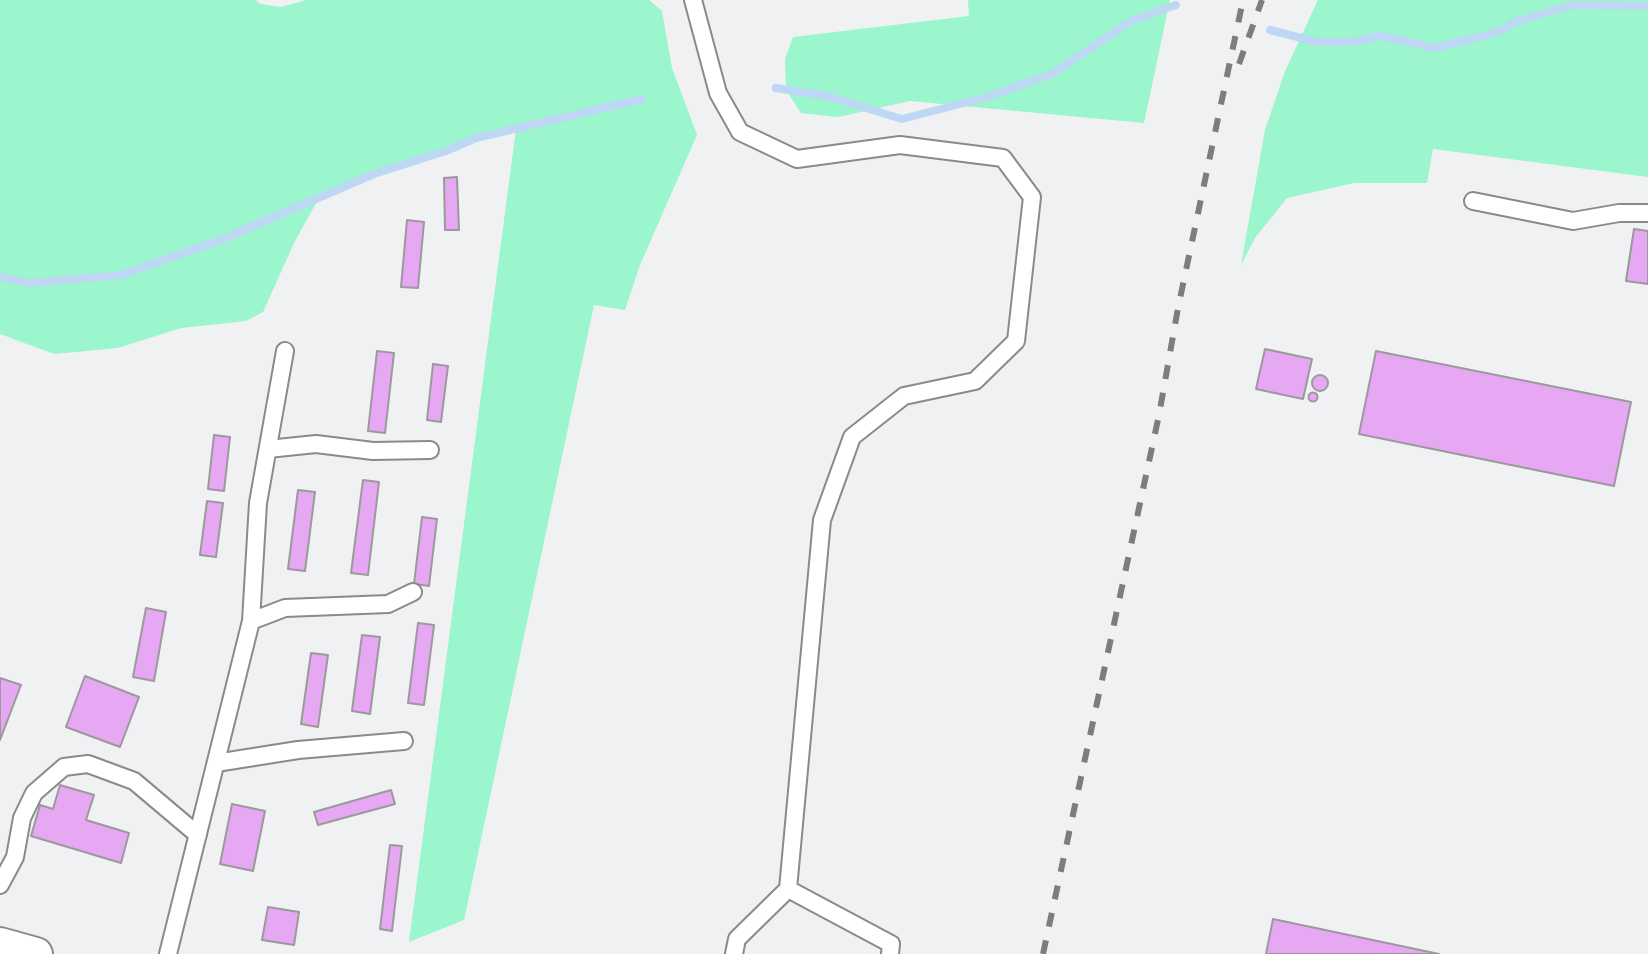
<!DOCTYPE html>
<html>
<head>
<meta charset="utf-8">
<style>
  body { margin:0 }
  canvas { display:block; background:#f0f1f2 }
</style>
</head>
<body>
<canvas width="1648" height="954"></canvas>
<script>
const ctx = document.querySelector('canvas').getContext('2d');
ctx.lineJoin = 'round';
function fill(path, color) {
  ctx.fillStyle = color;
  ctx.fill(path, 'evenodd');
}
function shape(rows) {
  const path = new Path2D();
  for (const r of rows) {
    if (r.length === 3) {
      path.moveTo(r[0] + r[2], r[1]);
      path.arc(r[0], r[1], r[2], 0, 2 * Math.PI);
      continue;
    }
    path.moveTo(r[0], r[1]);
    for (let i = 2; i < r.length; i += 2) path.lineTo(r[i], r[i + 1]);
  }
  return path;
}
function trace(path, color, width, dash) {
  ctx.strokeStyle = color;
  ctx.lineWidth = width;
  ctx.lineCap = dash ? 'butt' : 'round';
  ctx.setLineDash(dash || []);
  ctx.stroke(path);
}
fill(shape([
  [0,0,256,0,260,4,281,7,306,0,649,0,662,11,672,68,697,135,640,265,625,310,594,305,464,920,409,942,516,129,476,138,320,196,294,243,263,312,246,321,181,328,118,348,54,354,0,334],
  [968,0,1170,0,1144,123,910,101,838,117,801,113,786,90,785,59,793,37,969,16],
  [1318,0,1648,0,1648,177,1433,149,1427,183,1354,183,1287,198,1255,238,1241,265,1265,130,1285,71]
]), '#9bf5cd');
trace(shape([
  [1270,30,1317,42,1353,42,1381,36,1435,48,1487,35,1507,28,1513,22,1573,5,1648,6],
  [776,88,827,96,902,119,987,97,1052,74,1131,21,1176,5],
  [0,277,29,283,122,275,223,239,374,174,446,151,476,138,642,99]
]), '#bed7f4', 8);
const building = shape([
  [457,177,459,230,445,230,444,178,457,177],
  [407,220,424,222,418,288,401,287,407,220],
  [1634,229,1648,231,1648,284,1626,281,1634,229],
  [1265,349,1312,359,1303,399,1256,389,1265,349],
  [377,351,394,353,385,433,368,431,377,351],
  [1376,351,1631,402,1614,486,1359,434,1376,351],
  [433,364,448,366,441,422,427,420,433,364],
  [1320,383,8],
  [1313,397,4.5],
  [214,435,230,437,224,491,208,489,214,435],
  [363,480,379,482,368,575,351,573,363,480],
  [298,490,315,492,305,571,288,569,298,490],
  [207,501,223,503,216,557,200,555,207,501],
  [422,517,437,519,429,586,414,584,422,517],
  [146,608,166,612,154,681,133,677,146,608],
  [418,623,434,625,424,705,408,703,418,623],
  [362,635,380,637,370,714,352,711,362,635],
  [311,653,328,655,318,727,301,724,311,653],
  [85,676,139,697,120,747,66,727,85,676],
  [0,678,21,685,0,740,0,678],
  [60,785,94,795,86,820,129,833,121,863,31,836,40,805,53,809,60,785],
  [391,790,395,804,318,825,314,812,391,790],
  [232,804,265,811,253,871,220,864,232,804],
  [390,845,402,846,392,931,380,929,390,845],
  [268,907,299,912,294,945,262,940,268,907],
  [1273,919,1439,954,1266,954,1273,919]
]);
fill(building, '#e6a8f2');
trace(building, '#9b999b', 2);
const service = shape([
  [693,0,718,93,740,132,797,159,900,145,1003,158,1032,197,1016,341,975,381,904,396,852,437,822,520,788,889,737,939,734,954],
  [1473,201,1573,221,1619,213,1648,213],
  [268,449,316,444,373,451,430,450],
  [251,621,258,503,285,351],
  [216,763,298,750,404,741],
  [0,885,15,857,22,818,34,793,64,767,88,764,134,781,198,835],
  [788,889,891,944,890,954],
  [168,954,251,621,285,608,388,604,413,592]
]);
const minor = shape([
  [0,944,36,954]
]);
trace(service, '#898a8c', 20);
trace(minor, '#898a8c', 36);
trace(service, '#fff', 16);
trace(minor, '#fff', 32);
trace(shape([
  [1239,64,1262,0],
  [1043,954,1159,415,1178,308,1243,0]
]), '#7d7d7e', 6, [14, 14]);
</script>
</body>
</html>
